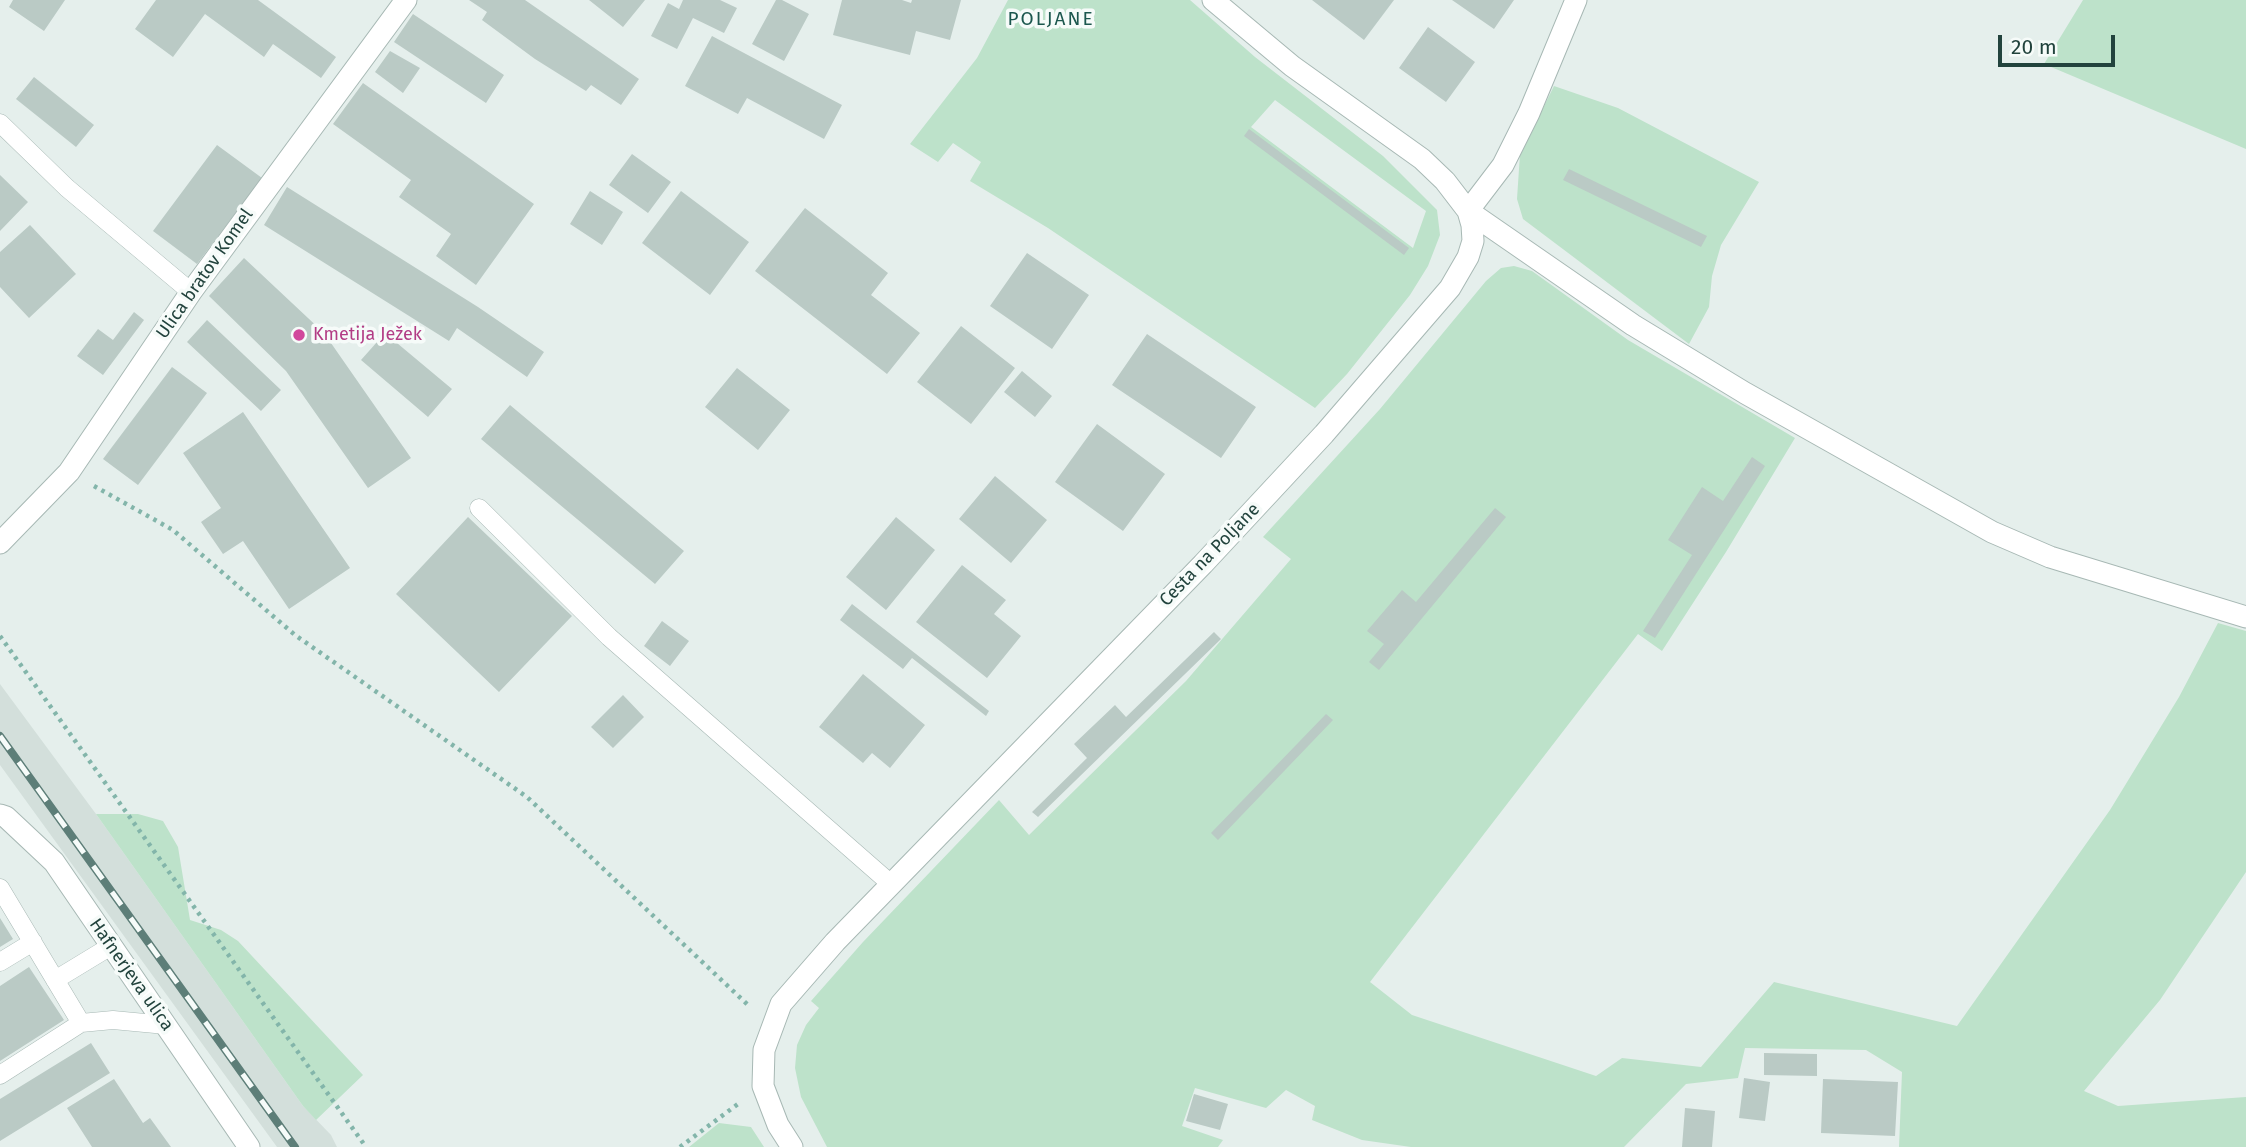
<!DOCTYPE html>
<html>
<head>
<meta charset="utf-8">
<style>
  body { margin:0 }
  #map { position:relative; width:2246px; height:1147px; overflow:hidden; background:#e5efec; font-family:"Fira Sans",sans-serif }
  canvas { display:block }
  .scale { position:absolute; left:1998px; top:35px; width:117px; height:32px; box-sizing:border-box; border:4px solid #22433d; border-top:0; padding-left:9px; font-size:21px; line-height:24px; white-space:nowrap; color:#22433d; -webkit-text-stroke:5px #f6fbf9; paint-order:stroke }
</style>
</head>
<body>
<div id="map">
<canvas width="2246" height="1147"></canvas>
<div class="scale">20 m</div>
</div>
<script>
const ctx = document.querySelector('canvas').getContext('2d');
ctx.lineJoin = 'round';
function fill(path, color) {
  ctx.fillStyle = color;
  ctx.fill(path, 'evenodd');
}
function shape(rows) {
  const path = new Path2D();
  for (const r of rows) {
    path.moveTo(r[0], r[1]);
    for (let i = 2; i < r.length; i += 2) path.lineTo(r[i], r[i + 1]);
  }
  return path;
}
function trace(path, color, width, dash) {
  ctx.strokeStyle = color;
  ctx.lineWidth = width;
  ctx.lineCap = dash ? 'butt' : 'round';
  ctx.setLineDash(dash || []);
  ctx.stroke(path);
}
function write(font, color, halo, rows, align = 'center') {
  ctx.font = font + ' "Fira Sans",sans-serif';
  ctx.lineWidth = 7;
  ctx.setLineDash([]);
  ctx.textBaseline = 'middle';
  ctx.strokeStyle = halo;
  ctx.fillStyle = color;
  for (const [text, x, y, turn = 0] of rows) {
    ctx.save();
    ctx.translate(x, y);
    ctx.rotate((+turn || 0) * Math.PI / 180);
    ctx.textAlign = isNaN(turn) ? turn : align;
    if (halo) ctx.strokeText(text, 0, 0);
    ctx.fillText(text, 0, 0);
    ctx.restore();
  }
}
fill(shape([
  [0,684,96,814,303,1106,331,1135,337,1147,277,1147,0,765]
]), '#d3dfdb');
fill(shape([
  [1008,0,1190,0,1255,57,1383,156,1437,210,1440,235,1428,266,1410,295,1347,374,1315,408,1048,228,970,181,981,162,953,143,938,162,910,144,977,58],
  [1275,100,1426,211,1413,248,1251,127],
  [2083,0,2246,0,2246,149,2044,64],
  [1554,86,1618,108,1759,182,1721,245,1712,276,1709,307,1689,344,1523,219,1517,199,1520,154],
  [1514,266,1532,271,1628,340,1795,438,1726,552,1662,651,1638,634,1370,982,1412,1015,1596,1076,1622,1058,1701,1067,1774,982,1957,1026,2110,810,2179,697,2218,623,2246,631,2246,872,2160,1000,2084,1091,2118,1106,2246,1097,2246,1147,1899,1147,1902,1072,1866,1050,1745,1048,1738,1078,1686,1084,1624,1147,1411,1147,1362,1140,1312,1120,1315,1106,1286,1090,1266,1108,1195,1088,1182,1126,1223,1140,1218,1147,827,1147,801,1097,795,1068,797,1045,806,1025,819,1008,811,1001,863,942,999,800,1029,835,1186,681,1291,559,1263,537,1380,409,1486,281,1501,268],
  [96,814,138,814,163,821,178,847,190,920,221,930,238,941,363,1075,316,1120,303,1106],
  [719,1123,751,1127,764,1147,689,1147]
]), '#bde2ca');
fill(shape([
  [13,0,65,0,44,31,9,7],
  [156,0,258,0,336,57,321,78,273,44,264,57,205,14,173,57,135,29],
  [469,0,525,0,639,79,621,105,591,85,586,91,535,59,482,20,487,12],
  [589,0,645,0,623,27],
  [683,0,720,0,737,8,724,33,693,18,677,49,651,36,668,3,679,9],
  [776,0,782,0,809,14,784,61,752,44],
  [842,0,902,0,911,3,912,0,961,0,950,40,916,31,910,55,833,35],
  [1312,0,1394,0,1364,40],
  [1452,0,1514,0,1494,29],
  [413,14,504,75,486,103,394,42],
  [1428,27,1475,62,1446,102,1399,68],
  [712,36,842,105,824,139,747,98,738,114,685,86],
  [390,51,420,68,403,93,375,72],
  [34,77,94,125,76,147,16,99],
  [363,83,534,204,476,285,436,256,451,234,399,197,411,180,333,124],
  [1249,129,1409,248,1404,255,1244,136],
  [217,145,262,178,197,264,153,231],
  [632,154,671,182,648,213,609,185],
  [1569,169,1707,236,1701,247,1563,180],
  [0,175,28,202,0,231],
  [287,187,478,307,544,352,527,377,457,328,449,341,264,225],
  [590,191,623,212,602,245,570,224],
  [681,191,749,242,710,295,642,243],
  [805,208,888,273,871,295,920,333,887,374,755,271],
  [30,225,76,274,29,318,0,287,0,252],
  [1027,253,1089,295,1052,349,990,306],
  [244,258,324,333,411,458,368,488,286,371,209,296],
  [134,312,144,320,103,375,77,356,98,329,113,340],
  [207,320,281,390,261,411,187,342],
  [961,326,1015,368,971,424,917,382],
  [385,333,452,389,428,417,361,360],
  [1147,334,1256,407,1221,458,1112,385],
  [172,367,207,393,138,485,103,459],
  [737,368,790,410,758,450,705,407],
  [1022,371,1052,396,1035,417,1004,392],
  [510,405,684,551,655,584,481,439],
  [243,412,350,568,289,609,243,541,223,554,201,522,221,508,183,453],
  [1097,424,1165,474,1123,531,1055,482],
  [1752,457,1765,466,1655,638,1643,631,1692,555,1668,540,1702,487,1723,501],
  [995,476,1047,520,1011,563,959,519],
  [1495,508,1506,517,1379,670,1369,662,1384,644,1367,631,1402,590,1416,602],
  [468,517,572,616,499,692,396,594],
  [896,517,935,550,886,610,846,577],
  [962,565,1006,600,994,614,1021,636,987,678,916,622],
  [852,604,989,711,986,716,912,658,903,669,840,620],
  [662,621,689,641,670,666,644,646],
  [1214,632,1221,639,1038,817,1032,812,1087,758,1074,744,1115,705,1126,717],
  [863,674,925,725,890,768,872,753,863,763,819,727],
  [623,695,644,717,613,748,591,727],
  [1326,714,1333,720,1218,840,1211,833],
  [0,918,13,939,0,947],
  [29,967,64,1020,0,1061,0,986],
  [91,1043,110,1073,0,1141,0,1099],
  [1764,1053,1817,1054,1817,1076,1764,1075],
  [1744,1078,1770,1082,1765,1121,1739,1118],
  [114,1079,143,1123,150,1118,171,1147,92,1147,67,1108],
  [1823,1079,1898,1082,1895,1136,1821,1133],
  [1194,1094,1228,1104,1220,1130,1186,1121],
  [1685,1108,1715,1111,1712,1147,1682,1147]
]), '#bacac5');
const lane = shape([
  [0,123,67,188,191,292],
  [479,508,609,637,891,884],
  [0,888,81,1023],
  [0,962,33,942],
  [55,980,111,946],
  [0,1075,81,1023,113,1020,166,1025]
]);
const street = shape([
  [1468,211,1633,325,1745,393,1992,532,2050,557,2246,617],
  [1468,211,1503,165,1529,113,1576,0],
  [0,543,69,472,191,292,406,0],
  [0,815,6,817,54,862,249,1147],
  [792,1147,778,1125,763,1086,764,1050,781,1004,835,942,1203,564,1324,434,1450,288,1468,257,1473,241,1472,225,1468,211,1445,181,1422,159,1292,66,1213,0]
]);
trace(lane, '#a7b8b4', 19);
trace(street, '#a7b8b4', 23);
trace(shape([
  [94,486,173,530,295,635,527,797,748,1005],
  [0,636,366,1147],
  [680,1147,738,1104]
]), '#83b5aa', 4.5, [3.5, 5]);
trace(lane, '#fff', 18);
trace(street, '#fff', 21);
const rail = shape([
  [0,736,295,1147]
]);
trace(rail, '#5d7e78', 8);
trace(rail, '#f6fbf9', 5, [16]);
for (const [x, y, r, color] of [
  [299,335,7,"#d1479c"]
]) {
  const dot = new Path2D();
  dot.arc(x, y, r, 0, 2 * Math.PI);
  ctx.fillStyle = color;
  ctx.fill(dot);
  trace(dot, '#f6fbf9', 2.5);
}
write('18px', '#22433d', '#f6fbf9', [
  ["Ulica bratov Komel",205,274,-55],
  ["Cesta na Poljane",1210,555,-46],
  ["Hafnerjeva ulica",131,975,55]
]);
write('18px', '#b23c85', '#f6fbf9', [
  ["Kmetija Ježek",313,335]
], 'left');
ctx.letterSpacing = '2px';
write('19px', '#1c574e', '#f6fbf9', [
  ["POLJANE",1051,20]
]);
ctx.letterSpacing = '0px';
</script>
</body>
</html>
